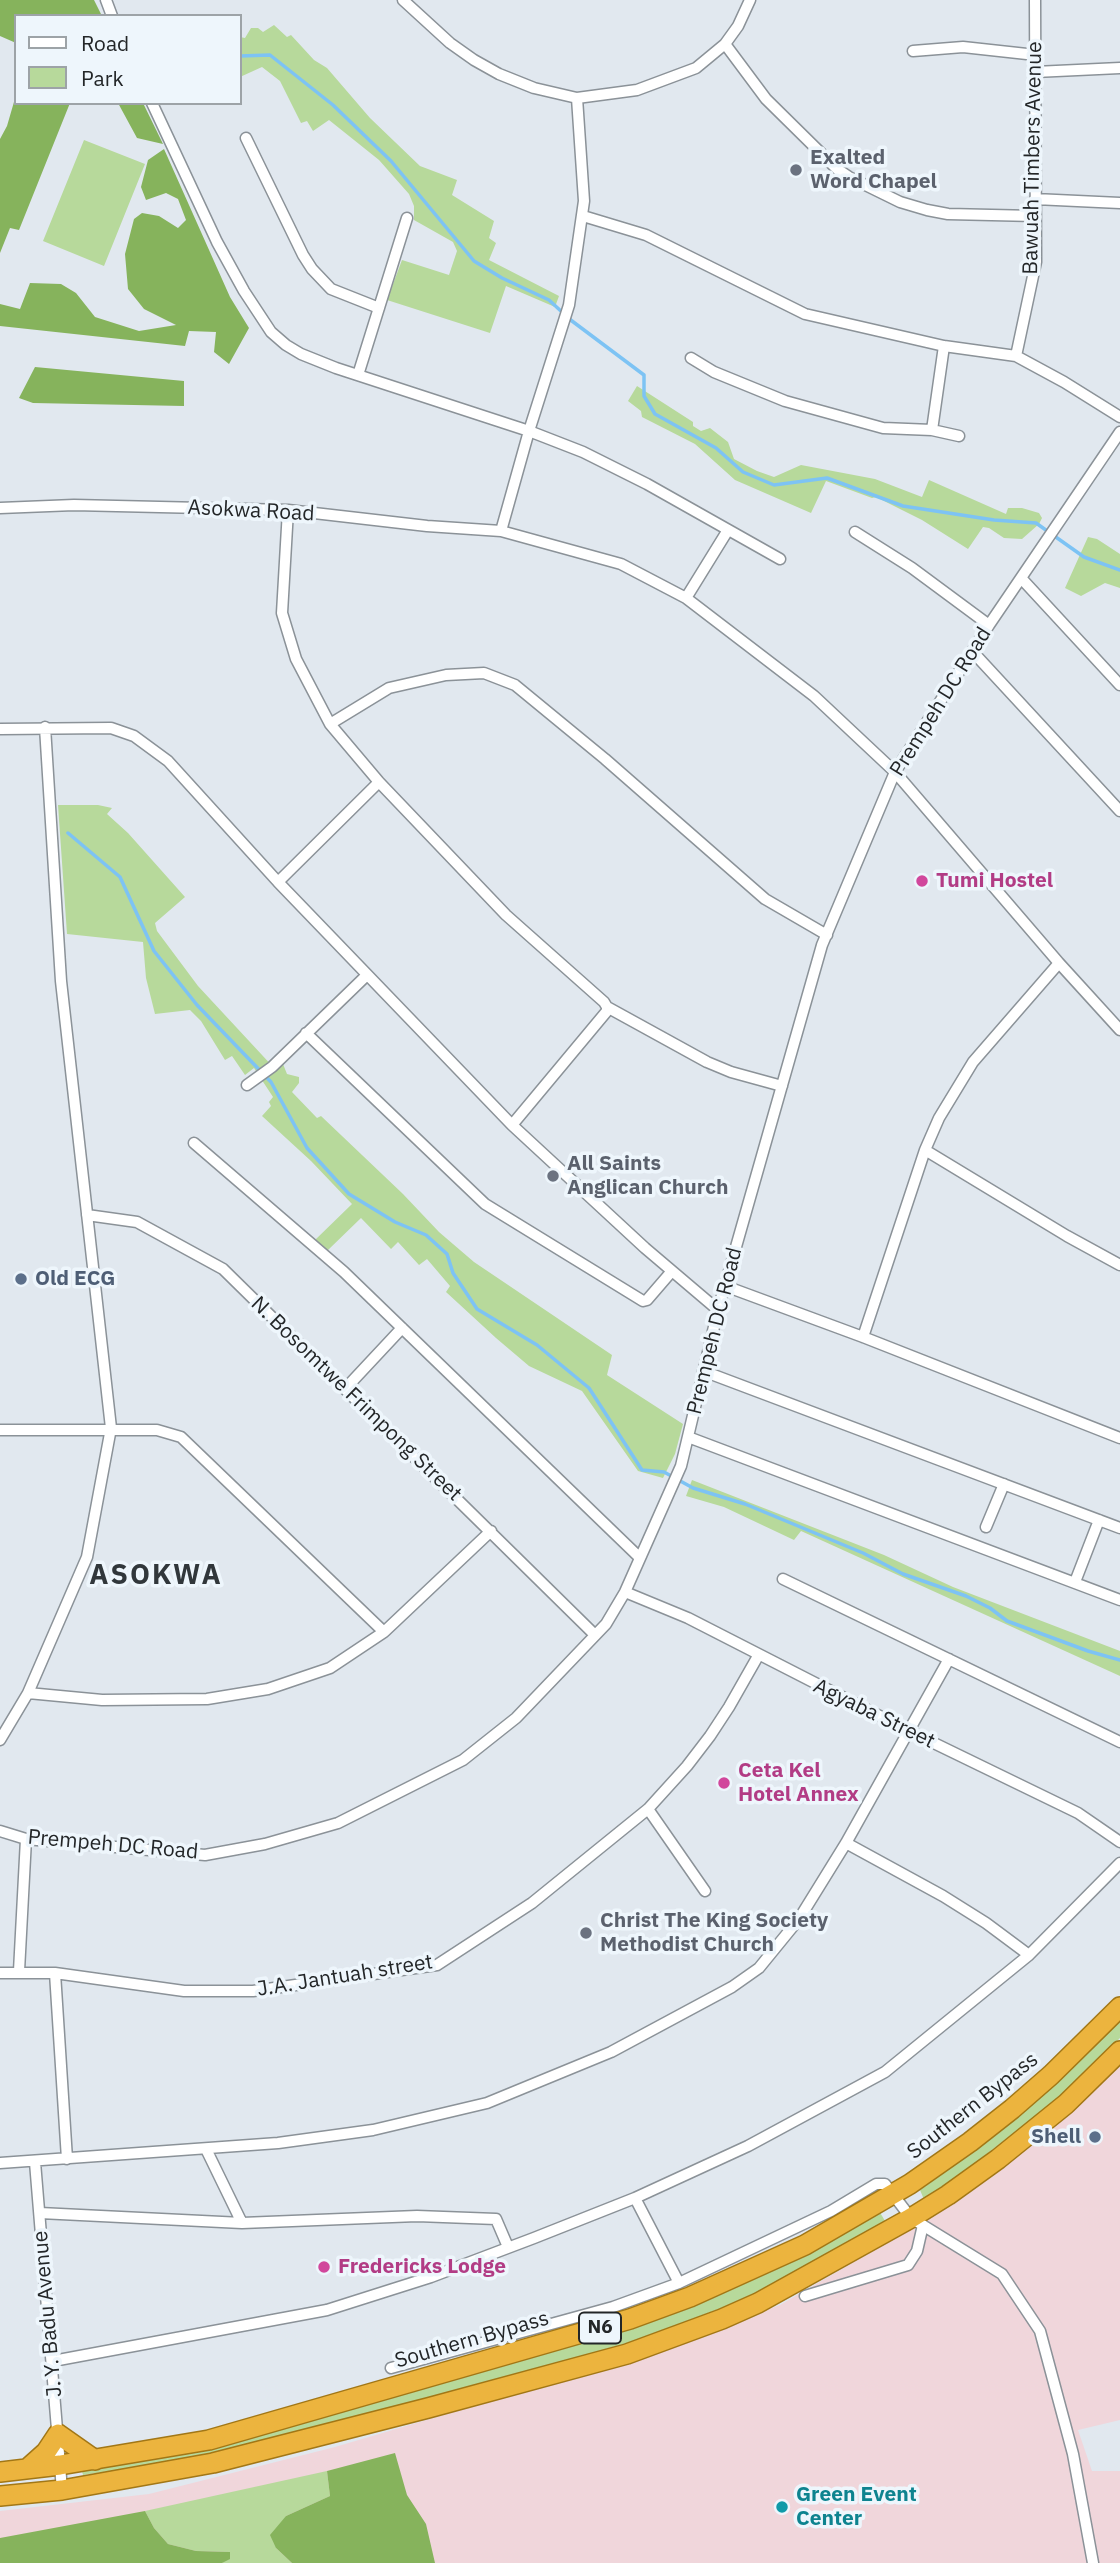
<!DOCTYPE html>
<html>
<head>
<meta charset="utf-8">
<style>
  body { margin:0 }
  #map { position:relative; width:1120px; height:2563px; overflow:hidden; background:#e1e8ef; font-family:"IBM Plex Sans",sans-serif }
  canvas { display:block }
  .legend { position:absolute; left:14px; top:14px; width:228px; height:91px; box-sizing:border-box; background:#eef6fc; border:2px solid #9da3a7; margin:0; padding:9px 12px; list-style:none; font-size:21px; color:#232628 }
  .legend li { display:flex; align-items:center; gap:14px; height:35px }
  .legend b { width:35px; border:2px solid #9da3a7 }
</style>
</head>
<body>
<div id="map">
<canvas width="1120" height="2563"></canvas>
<ul class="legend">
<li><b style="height:9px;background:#fff"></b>Road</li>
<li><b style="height:19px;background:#b7d99b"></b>Park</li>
</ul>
</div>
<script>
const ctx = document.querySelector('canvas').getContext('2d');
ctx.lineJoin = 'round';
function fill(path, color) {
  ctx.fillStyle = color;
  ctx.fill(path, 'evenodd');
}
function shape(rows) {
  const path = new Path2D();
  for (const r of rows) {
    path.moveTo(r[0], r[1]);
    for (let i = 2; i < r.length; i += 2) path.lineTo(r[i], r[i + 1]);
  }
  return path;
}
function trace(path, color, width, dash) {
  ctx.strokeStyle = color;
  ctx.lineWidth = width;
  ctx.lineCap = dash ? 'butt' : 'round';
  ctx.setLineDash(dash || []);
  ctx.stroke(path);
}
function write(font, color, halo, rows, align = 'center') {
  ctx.font = font + ' "IBM Plex Sans",sans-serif';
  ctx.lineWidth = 7;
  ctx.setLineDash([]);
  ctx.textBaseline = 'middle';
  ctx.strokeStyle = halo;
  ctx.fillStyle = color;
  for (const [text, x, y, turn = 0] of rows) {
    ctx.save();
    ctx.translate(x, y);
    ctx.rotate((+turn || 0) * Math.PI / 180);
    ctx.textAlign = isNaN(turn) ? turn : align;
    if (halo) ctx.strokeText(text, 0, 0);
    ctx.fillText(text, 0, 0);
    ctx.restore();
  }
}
fill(shape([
  [1120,2064,1120,2420,1078,2430,1092,2471,1120,2471,1120,2563,0,2563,0,2511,149,2494,335,2447,633,2359,780,2305,928,2219,1019,2154,1100,2085]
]), '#f0d6db');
fill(shape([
  [274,25,287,37,291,35,314,60,327,68,370,118,420,166,457,180,452,195,494,221,489,238,496,243,489,260,559,296,555,307,506,286,490,333,387,300,402,260,449,275,457,251,453,242,414,220,414,206,409,194,379,160,329,120,313,131,307,121,301,123,280,81,262,67,240,77,240,37,245,38,251,28,258,28,263,32],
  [84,140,145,164,104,266,43,241],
  [637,386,693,422,693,426,701,431,710,428,728,442,734,459,757,471,774,477,801,465,875,479,922,497,929,480,1006,514,1008,508,1022,508,1039,513,1042,518,1039,524,1022,539,1004,538,989,528,983,527,968,549,922,520,876,497,872,498,826,481,811,513,735,480,695,444,642,417,641,411,628,401],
  [1088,537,1097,539,1120,554,1120,588,1105,583,1081,596,1065,588],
  [58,805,98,805,112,808,107,814,128,833,185,897,155,923,157,931,198,986,275,1069,283,1064,287,1074,299,1077,299,1083,292,1092,317,1118,321,1116,403,1194,439,1232,474,1262,612,1355,607,1375,683,1424,675,1454,663,1478,638,1471,582,1391,529,1366,496,1338,446,1292,450,1286,427,1259,419,1265,398,1242,391,1249,361,1218,327,1251,315,1240,352,1204,311,1161,262,1116,271,1106,269,1102,273,1097,254,1068,245,1075,232,1056,225,1060,201,1021,190,1010,155,1014,146,978,143,942,67,934],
  [692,1480,884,1555,953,1587,1120,1651,1120,1676,801,1531,794,1540,724,1507,686,1496],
  [1120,2014,1120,2038,1069,2090,925,2202,920,2190,988,2141],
  [878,2209,885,2221,758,2294,637,2340,507,2378,309,2431,166,2463,83,2475,81,2468,626,2324],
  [327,2471,330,2496,286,2516,276,2548,292,2563,222,2563,230,2552,196,2551,168,2544,154,2528,145,2511]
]), '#b7d99b');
fill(shape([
  [0,0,94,0,102,16,16,16,16,43,0,36],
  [16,95,16,103,70,103,19,230,10,228,0,253,0,139,7,126],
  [118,103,143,103,163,144,137,138],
  [164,149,230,297,249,328,229,364,214,352,216,332,189,331,185,346,0,326,0,304,20,309,30,283,61,284,76,293,95,317,139,331,176,325,144,309,128,289,125,254,134,219,142,213,159,216,178,228,186,220,178,199,166,193,146,200,141,187,148,160],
  [35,367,184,381,184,406,33,403,19,398],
  [395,2453,407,2495,426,2524,435,2563,292,2563,276,2548,270,2535,286,2516,330,2496,327,2471],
  [145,2511,154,2528,168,2544,196,2551,230,2552,230,2559,222,2563,0,2563,0,2538]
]), '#86b35c');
trace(shape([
  [240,56,270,55,333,105,391,161,474,261,502,278,549,300,563,313],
  [568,318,644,375,644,396,655,414,716,448,743,472,774,485,827,478,903,506,994,520,1036,523,1084,557,1120,570],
  [68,833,120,877,154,951,197,1005,271,1082,307,1148,349,1194,395,1222,426,1235,447,1254,453,1273,477,1309,537,1345,589,1388,642,1470,664,1472,693,1488,745,1504,863,1553,903,1574,966,1596,990,1608,1007,1621,1088,1651,1120,1660]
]), '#7dc3f4', 3.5);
const minor = shape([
  [106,0,112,16],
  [403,0,450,43,474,60,499,74,534,88,577,98,637,90,696,68,725,44,738,26,750,0],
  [725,44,766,99,837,169,849,177,900,202,927,210,948,214,1035,216],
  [913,51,963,47,1036,55],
  [1035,72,1120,68],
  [152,103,217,242,244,291,271,332,286,345,301,354,336,368,529,431,583,452,647,484,780,559],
  [246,138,303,255,312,269,331,289,379,308],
  [1035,199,1120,203],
  [583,216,646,235,805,314,944,346,1016,356,1064,382,1120,417],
  [1016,356,1036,262,1035,0],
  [691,358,714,372,785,401,883,428,932,430,959,436],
  [358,375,407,218],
  [932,430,944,346],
  [0,508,74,505,288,510,427,526,501,531,621,564,686,598,814,696,895,772,1059,963,1120,1030],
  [288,510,282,613,296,659,330,724,379,782,506,915,604,1002,607,1007,707,1062,731,1072,782,1086],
  [501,531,529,431,569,305,584,201,577,98],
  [855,532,912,568,989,625],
  [1021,578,1120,685],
  [686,598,728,530],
  [972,651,1120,811],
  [330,724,389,688,446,675,484,673,515,685,605,759,765,899,827,935],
  [0,729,111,728,134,736,168,761,278,882,512,1125,645,1248,718,1310],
  [278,882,379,782],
  [306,1033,485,1204,643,1301,647,1300,672,1271],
  [247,1085,272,1067,367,975],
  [512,1125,607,1011,607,1007],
  [194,1143,344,1272,639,1557],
  [925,1150,1067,1236,1120,1265],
  [87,1215,137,1222,223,1269,595,1635],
  [725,1286,863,1337,1120,1438],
  [863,1337,925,1150,939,1118,973,1062,1059,963],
  [703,1371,1120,1528],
  [345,1389,402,1328],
  [0,1430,157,1430,181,1437,384,1632],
  [688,1437,1120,1600],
  [986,1527,1004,1484],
  [783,1579,1120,1742],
  [1075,1582,1099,1520],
  [625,1592,688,1618,907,1730,1078,1813,1120,1842],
  [28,1693,102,1700,207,1699,268,1689,330,1668,384,1632,491,1531],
  [0,1740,28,1693,87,1557,111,1428,61,981,45,727],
  [648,1809,705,1891],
  [0,1831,26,1839,205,1855,265,1844,338,1823,463,1760,516,1718,606,1624,625,1592,681,1466,718,1310,822,945,895,772,989,625,1120,432],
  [846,1843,943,1896,986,1923,1029,1955],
  [19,1971,26,1839],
  [0,1973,55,1973,184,1991,253,1991,437,1965,532,1903,648,1809,687,1766,710,1736,729,1707,758,1656],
  [55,1973,67,2159],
  [206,2149,242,2223,417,2216,496,2219,508,2247],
  [35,2162,62,2490],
  [0,2163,278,2143,373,2130,487,2103,611,2052,732,1987,759,1968,799,1919,846,1843,949,1659],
  [635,2198,679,2283],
  [40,2213,242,2223],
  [805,2296,908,2265,917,2251,923,2225],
  [53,2361,327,2310,431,2277,534,2238,635,2198,748,2146,885,2072,1029,1955,1120,1863],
  [391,2368,613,2307,679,2283,831,2211,876,2184,885,2184,911,2218,1002,2274,1040,2331,1073,2454,1093,2563]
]);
const trunk = shape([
  [27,2469,46,2452,58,2434,95,2460],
  [0,2472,60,2465,209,2440,630,2319,690,2297,805,2245,910,2184,970,2142,1012,2109,1051,2075,1120,2007],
  [0,2496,62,2490,213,2463,428,2408,627,2354,722,2319,758,2303,911,2218,948,2195,998,2159,1066,2104,1120,2051]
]);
trace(minor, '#8b9298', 13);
trace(trunk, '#a27716', 22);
trace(minor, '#fff', 10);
trace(trunk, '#ecb43e', 19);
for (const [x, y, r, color] of [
  [796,170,7,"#6b7280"],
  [922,881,7,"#d1479c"],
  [553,1176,7,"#6b7280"],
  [21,1279,7,"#5c6f8a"],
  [724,1783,7,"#d1479c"],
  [586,1933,7,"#6b7280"],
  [1095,2137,7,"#5c6f8a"],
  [324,2267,7,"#d1479c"],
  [782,2507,7,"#0f9aa8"]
]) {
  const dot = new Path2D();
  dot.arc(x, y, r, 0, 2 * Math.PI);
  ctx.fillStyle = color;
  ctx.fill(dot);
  trace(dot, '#eef6fc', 2.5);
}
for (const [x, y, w] of [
  [600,2328,42]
]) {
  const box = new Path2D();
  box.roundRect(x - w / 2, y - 15.5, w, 31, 5);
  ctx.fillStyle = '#eef6fc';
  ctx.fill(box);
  trace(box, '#232628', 2);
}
write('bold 19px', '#232628', null, [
  ["N6",600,2328]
]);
write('bold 21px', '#5b616d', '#eef6fc', [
  ["Exalted",810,158],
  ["Word Chapel",810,182],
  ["All Saints",567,1164],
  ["Anglican Church",567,1188],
  ["Christ The King Society",600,1921],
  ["Methodist Church",600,1945]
], 'left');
write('21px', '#232628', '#eef6fc', [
  ["Bawuah Timbers Avenue",1033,158,-89],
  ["Asokwa Road",251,511,3],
  ["Prempeh DC Road",941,702,-58],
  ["Prempeh DC Road",715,1331,-76],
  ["N. Bosomtwe Frimpong Street",356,1399,44],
  ["Agyaba Street",874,1714,26],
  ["Prempeh DC Road",113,1845,5],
  ["J.A. Jantuah street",345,1976,-9],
  ["Southern Bypass",973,2106,-38],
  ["J. Y. Badu Avenue",48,2314,-95],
  ["Southern Bypass",472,2340,-16]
]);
write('bold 21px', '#b23c85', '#eef6fc', [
  ["Tumi Hostel",936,881],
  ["Ceta Kel",738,1771],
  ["Hotel Annex",738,1795],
  ["Fredericks Lodge",338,2267]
], 'left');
write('bold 21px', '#4e5e75', '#eef6fc', [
  ["Old ECG",35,1279],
  ["Shell",1081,2137,"right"]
], 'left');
write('bold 21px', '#0d838f', '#eef6fc', [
  ["Green Event",796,2495],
  ["Center",796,2519]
], 'left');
ctx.letterSpacing = '2px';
write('bold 28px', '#31373b', '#eef6fc', [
  ["ASOKWA",156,1576]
]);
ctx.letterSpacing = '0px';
</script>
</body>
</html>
